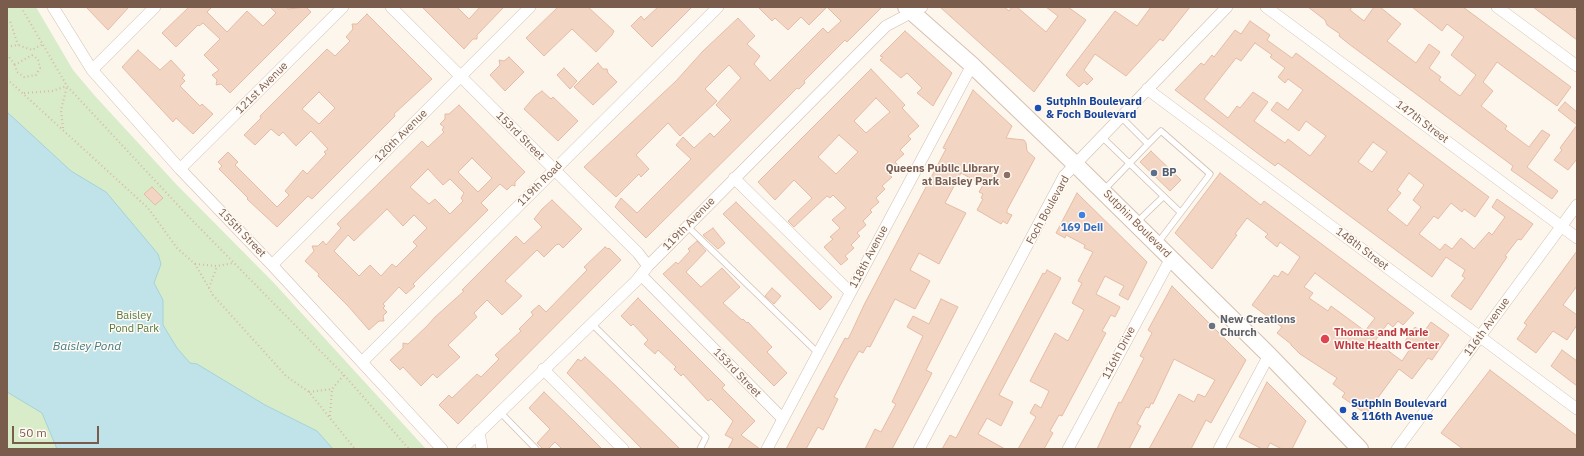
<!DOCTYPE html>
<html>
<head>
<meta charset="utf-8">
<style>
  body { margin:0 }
  #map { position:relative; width:1584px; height:456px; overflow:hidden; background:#fdf6ec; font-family:"IBM Plex Sans",sans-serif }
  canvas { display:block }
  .frame { position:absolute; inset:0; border:8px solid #7a5c4d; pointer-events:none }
  .scale { position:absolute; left:12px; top:426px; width:87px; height:18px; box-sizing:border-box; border:2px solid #7a5c4d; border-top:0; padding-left:5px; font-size:12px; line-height:14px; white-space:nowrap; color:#7a5c4d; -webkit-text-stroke:3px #fffaf3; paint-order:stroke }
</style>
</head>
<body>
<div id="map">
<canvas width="1584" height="456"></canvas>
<div class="frame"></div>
<div class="scale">50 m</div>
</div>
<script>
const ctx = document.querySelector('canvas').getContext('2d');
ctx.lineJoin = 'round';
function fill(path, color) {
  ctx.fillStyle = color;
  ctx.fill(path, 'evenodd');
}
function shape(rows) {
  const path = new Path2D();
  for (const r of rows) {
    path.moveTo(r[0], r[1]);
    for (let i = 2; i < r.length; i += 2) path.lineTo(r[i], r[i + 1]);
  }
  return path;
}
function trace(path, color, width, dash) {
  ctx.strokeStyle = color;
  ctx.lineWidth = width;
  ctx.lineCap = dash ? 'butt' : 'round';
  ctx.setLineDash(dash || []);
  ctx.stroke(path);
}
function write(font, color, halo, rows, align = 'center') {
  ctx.font = font + ' "IBM Plex Sans",sans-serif';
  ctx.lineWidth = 3;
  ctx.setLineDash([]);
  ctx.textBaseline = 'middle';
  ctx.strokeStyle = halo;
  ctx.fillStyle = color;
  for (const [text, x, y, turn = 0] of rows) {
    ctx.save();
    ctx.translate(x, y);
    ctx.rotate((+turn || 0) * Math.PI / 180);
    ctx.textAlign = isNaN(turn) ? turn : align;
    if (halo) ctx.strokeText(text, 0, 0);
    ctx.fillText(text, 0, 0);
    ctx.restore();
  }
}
fill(shape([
  [7,7,36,7,73,70,95,96,176,184,274,283,426,449,7,449]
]), '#d8ecc9');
const water = shape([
  [7,112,71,171,106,192,158,254,161,264,154,283,163,300,163,325,177,348,190,363,197,364,265,405,317,431,333,449,57,449,42,413,7,392,7,112]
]);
fill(water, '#bfe3e8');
trace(water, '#a5d3da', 1);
const building = shape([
  [86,7,129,7,108,30,86,7],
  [189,7,212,7,207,12,227,32,247,11,263,26,276,13,270,7,287,7,288,9,306,7,311,12,230,93,221,84,216,85,217,80,212,75,219,70,204,55,220,39,203,23,199,26,198,25,176,47,162,33,189,7],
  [422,7,457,7,469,19,480,7,504,7,477,35,477,39,473,39,464,49,422,7],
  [558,7,588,7,614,31,612,35,596,52,572,29,544,56,526,38,558,7],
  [658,7,692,7,652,47,631,26,641,16,644,20,658,7],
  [758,7,827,7,809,25,801,17,788,30,775,18,772,21,758,7],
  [827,7,882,7,847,42,845,40,804,81,805,83,799,89,797,88,787,98,646,238,615,207,621,198,637,213,691,159,676,145,683,137,694,148,710,133,714,137,731,120,716,105,741,78,729,65,705,89,717,101,680,136,668,123,636,155,649,169,641,177,639,174,616,197,584,167,676,81,703,51,738,18,755,36,747,44,760,56,754,64,770,81,823,28,828,33,841,21,827,7],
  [940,7,1004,7,1009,11,1012,7,1017,7,1046,32,1058,16,1046,7,1068,7,1086,20,1034,92,940,7],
  [1151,7,1190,7,1163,41,1160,39,1126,76,1095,54,1084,70,1093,79,1087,85,1084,82,1079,87,1066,75,1115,11,1137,26,1151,7],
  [1308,7,1352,7,1350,10,1364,21,1374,7,1380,7,1401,24,1387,41,1416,63,1429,44,1440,52,1429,68,1441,77,1439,80,1460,96,1476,75,1451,55,1464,37,1447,24,1442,31,1412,7,1463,7,1571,87,1557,106,1497,62,1483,82,1493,91,1481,106,1507,126,1505,129,1529,147,1542,130,1550,135,1527,167,1558,191,1552,199,1511,170,1513,166,1349,44,1339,36,1340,34,1327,25,1325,20,1308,7],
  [1533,7,1572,7,1577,11,1577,40,1533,7],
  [367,14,432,79,394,114,395,116,312,199,308,196,277,227,247,199,248,198,219,169,222,166,218,162,228,152,238,162,235,165,277,207,289,195,285,191,303,170,307,174,326,154,324,152,328,149,311,131,296,146,283,132,279,136,271,129,255,145,244,135,261,118,260,116,327,49,335,56,350,41,346,37,353,29,352,24,357,24,367,14],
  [319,92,335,108,319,124,302,109,319,92],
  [1250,21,1270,35,1267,40,1292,58,1296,53,1489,197,1475,217,1464,209,1462,212,1451,203,1438,219,1434,216,1419,234,1440,250,1445,244,1452,249,1461,238,1474,249,1489,232,1492,235,1505,217,1492,207,1497,199,1533,224,1521,240,1518,239,1505,256,1507,257,1471,310,1451,296,1465,278,1462,276,1465,270,1446,257,1432,277,1285,168,1278,163,1275,166,1256,152,1175,90,1201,63,1204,65,1212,55,1214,57,1235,30,1241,34,1250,21],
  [1255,43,1272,55,1270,57,1285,68,1278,77,1285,83,1288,79,1303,90,1288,110,1277,102,1271,110,1299,131,1306,121,1326,136,1310,156,1288,139,1285,143,1254,121,1268,102,1253,92,1240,108,1237,106,1228,118,1204,99,1236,58,1241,61,1255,43],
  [1373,142,1387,152,1372,172,1358,162,1373,142],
  [1409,173,1424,185,1413,200,1421,207,1407,226,1387,210,1401,193,1397,190,1409,173],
  [905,31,952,73,933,106,917,93,922,88,907,73,901,78,880,60,883,57,880,56,905,31],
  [138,50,160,70,171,60,185,75,182,78,185,81,180,86,200,106,202,104,213,114,193,134,176,118,173,122,122,67,138,50],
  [509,57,524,72,505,91,490,75,500,65,499,60,504,61,509,57],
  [598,63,603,69,607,69,608,73,617,82,593,105,574,87,598,63],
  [564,68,577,81,570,89,557,75,564,68],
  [871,69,905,105,902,108,919,126,908,136,911,139,900,150,904,154,895,162,898,165,888,174,892,177,882,186,885,189,876,198,879,202,870,210,872,212,863,221,866,225,857,233,860,236,851,245,854,248,845,256,848,259,841,265,824,247,833,239,830,237,840,228,832,220,846,208,833,195,830,198,827,196,794,227,788,221,812,198,794,180,775,200,758,182,871,69],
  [876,98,890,112,866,133,854,121,876,98],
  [839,135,858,152,836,174,818,157,839,135],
  [973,90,1012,126,1006,138,1024,140,1026,143,1027,151,1035,158,1007,210,1007,213,1012,215,1007,224,1003,221,1001,224,977,210,983,199,981,198,983,194,979,192,983,185,961,173,945,203,966,213,939,264,919,253,910,270,930,281,915,309,895,299,870,347,867,346,863,353,859,351,852,363,834,397,838,399,823,430,818,427,806,449,786,449,845,338,848,339,852,331,864,305,946,149,943,148,973,90],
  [542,91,551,99,553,97,578,121,558,141,524,109,535,96,542,91],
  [1565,102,1577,112,1577,159,1568,170,1554,160,1562,150,1560,148,1577,125,1558,110,1565,102],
  [459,105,525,172,515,182,515,186,512,185,507,190,500,184,481,203,488,210,413,284,415,286,406,294,399,287,383,304,385,306,383,308,387,312,383,316,384,321,379,321,369,330,348,306,318,276,319,274,305,261,314,251,312,246,318,246,323,241,326,245,341,228,337,224,422,141,428,147,444,132,442,130,444,127,440,124,445,119,445,114,449,114,459,105],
  [472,158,492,178,478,192,458,172,472,158],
  [428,169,443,185,450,179,464,193,461,198,463,201,450,214,435,199,429,204,410,187,428,169],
  [387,209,403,226,414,215,427,228,413,242,417,246,396,267,392,264,381,276,370,265,359,276,334,251,348,235,354,241,387,209],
  [1151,151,1181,180,1170,191,1140,162,1151,151],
  [1220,173,1261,205,1264,201,1414,313,1403,325,1398,321,1393,327,1388,323,1375,341,1402,361,1412,346,1405,341,1415,327,1423,333,1431,322,1449,335,1432,360,1428,358,1412,379,1399,369,1366,414,1342,397,1345,393,1333,384,1337,378,1300,354,1291,345,1291,344,1277,333,1282,327,1252,305,1274,275,1278,277,1282,271,1288,275,1300,257,1280,242,1277,247,1265,237,1268,234,1247,218,1235,234,1237,235,1212,269,1175,233,1220,173],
  [1315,273,1375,318,1365,331,1331,306,1328,311,1309,298,1313,293,1304,287,1315,273],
  [152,187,163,198,155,205,144,194,152,187],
  [1077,193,1147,262,1128,300,1119,295,1124,286,1105,276,1096,294,1120,307,1115,317,1111,315,1102,331,1106,333,1062,416,1059,415,1050,431,1053,433,1044,449,1018,449,1036,417,1030,413,1035,404,1041,408,1049,391,1030,381,1055,333,1068,341,1084,310,1072,303,1082,283,1078,281,1093,252,1084,248,1085,245,1066,235,1065,238,1056,233,1077,193],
  [552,200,582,229,563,248,559,244,556,245,544,257,537,250,505,281,522,296,502,315,487,300,474,313,477,317,448,345,460,357,437,378,433,374,421,386,403,367,400,370,390,360,403,348,403,343,408,344,427,326,435,317,464,291,462,290,516,236,524,244,542,227,534,219,542,209,552,200],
  [736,202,832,297,820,310,723,214,736,202],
  [713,228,725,243,718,249,703,235,713,228],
  [697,241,706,251,686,272,701,287,722,268,740,287,723,303,742,320,743,319,747,323,748,322,772,347,767,352,787,373,774,386,663,274,676,262,678,264,690,251,688,249,697,241],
  [605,247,608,249,609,248,621,260,458,424,439,405,449,395,452,398,477,374,481,377,499,359,495,355,521,331,519,329,533,315,531,312,539,305,546,312,587,270,584,267,605,247],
  [1577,251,1577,286,1563,305,1577,315,1577,325,1567,340,1553,331,1536,353,1517,339,1527,325,1524,323,1577,251],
  [1047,270,1061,278,999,395,1013,402,1001,426,987,418,978,434,1005,449,942,449,950,435,956,438,1043,273,1045,274,1047,270],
  [1172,286,1246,360,1211,423,1206,420,1191,449,1149,449,1179,394,1194,402,1198,394,1205,397,1215,380,1174,359,1153,404,1151,403,1149,408,1146,407,1137,424,1141,426,1129,449,1097,449,1119,402,1121,403,1144,358,1140,356,1152,333,1148,330,1172,286],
  [772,288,781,296,774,304,765,296,772,288],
  [638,298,725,385,722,388,755,421,741,435,760,449,728,449,733,439,725,435,733,421,711,399,708,401,683,374,681,376,674,369,676,367,658,350,655,354,644,344,648,340,633,324,631,326,621,316,638,298],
  [941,299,958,307,926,370,932,373,928,381,892,449,865,449,875,429,881,432,890,415,896,404,892,402,923,336,907,327,913,316,929,324,941,299],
  [1562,350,1577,361,1577,386,1551,366,1562,350],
  [585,357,616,386,680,449,642,449,567,373,578,359,581,361,585,357],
  [1490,370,1577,436,1577,449,1463,449,1441,433,1490,370],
  [1267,382,1306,421,1292,449,1282,449,1270,443,1267,449,1262,449,1239,437,1267,382],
  [544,392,574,421,602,449,562,449,555,442,548,449,543,449,537,443,550,429,529,408,544,392]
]);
fill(building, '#f3d5c3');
trace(building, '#e6bba3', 1);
const service = shape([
  [1121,117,1148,144,1161,131,1210,174,1157,244],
  [1102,137,1180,212],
  [1103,191,1148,144],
  [1136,223,1163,197],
  [687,226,818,353],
  [591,323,706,437,700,449],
  [500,412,536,449]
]);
const minor = shape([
  [53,7,92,70,180,169,272,265,442,449],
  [391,7,638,253,648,266],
  [1266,7,1577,238],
  [1497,7,1577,66],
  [92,70,155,7],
  [1147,89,1577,409],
  [180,169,343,7],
  [734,178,850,292],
  [272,265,530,7],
  [641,275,783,419],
  [362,362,718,7],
  [543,369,623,449],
  [479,432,482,449],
  [462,449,636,281,648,266,886,26,922,7],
  [767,449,972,65],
  [919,449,1064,176,1227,7],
  [1068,449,1171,258],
  [1219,449,1269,355],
  [1397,449,1577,205]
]);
const secondary = shape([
  [906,7,972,65,1076,165,1269,355,1360,449]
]);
trace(service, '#d1beb0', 7);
trace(minor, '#d1beb0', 12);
trace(secondary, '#d6c0b0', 18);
trace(shape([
  [21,7,67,86,188,216,344,375,409,449],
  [7,20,10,21,18,45],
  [7,47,18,45,32,50,43,44],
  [7,54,15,65],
  [32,55,38,59,40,68,36,75,24,77,17,72,15,65,32,55],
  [7,79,148,208,177,248,195,264,213,295,286,376,309,392,355,449],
  [24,93,52,91,67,86],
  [63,128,61,110,67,86],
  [195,264,217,266,233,263],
  [209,288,217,266],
  [309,392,332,389],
  [330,416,332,389,344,375]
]), '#d9b8a5', 2, [1, 3]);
trace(service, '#fff', 5.5);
trace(minor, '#fff', 11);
trace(secondary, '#fff', 16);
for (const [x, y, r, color] of [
  [1038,108,4,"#1a4fb4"],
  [1154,173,4,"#5c6f8a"],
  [1007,175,4,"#8d6e63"],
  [1082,215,4,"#3f7fe0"],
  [1212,326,4,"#6b7280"],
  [1325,339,5,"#e0444e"],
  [1343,410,4,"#1a4fb4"]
]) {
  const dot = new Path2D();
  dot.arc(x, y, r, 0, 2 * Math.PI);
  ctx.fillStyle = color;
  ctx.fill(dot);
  trace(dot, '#fffaf3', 1.5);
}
write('11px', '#7a5c4d', '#fffaf3', [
  ["121st Avenue",262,88,-45],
  ["147th Street",1422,122,37],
  ["120th Avenue",401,136,-45],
  ["153rd Street",520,136,45],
  ["119th Road",540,184,-45],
  ["Foch Boulevard",1048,210,-61],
  ["119th Avenue",689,224,-46],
  ["Sutphin Boulevard",1137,224,45],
  ["155th Street",242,233,46],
  ["148th Street",1362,249,37],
  ["118th Avenue",869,257,-62],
  ["116th Avenue",1487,327,-54],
  ["116th Drive",1119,353,-62],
  ["153rd Street",737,373,46]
]);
write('bold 11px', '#164399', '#fffaf3', [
  ["Sutphin Boulevard",1046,102],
  ["& Foch Boulevard",1046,115],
  ["Sutphin Boulevard",1351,404],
  ["& 116th Avenue",1351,417]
], 'left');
write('bold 11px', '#785e54', '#fffaf3', [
  ["Queens Public Library",999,169],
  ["at Baisley Park",999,182]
], 'right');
write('bold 11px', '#4e5e75', '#fffaf3', [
  ["BP",1162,173]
], 'left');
write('bold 11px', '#366cbe', '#fffaf3', [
  ["169 Deii",1082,228]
]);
write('11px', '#537a41', '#fffaf3', [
  ["Baisley",134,316],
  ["Pond Park",134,329]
]);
write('bold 11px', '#5b616d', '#fffaf3', [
  ["New Creations",1220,320],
  ["Church",1220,333]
], 'left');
write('bold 11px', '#be3a42', '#fffaf3', [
  ["Thomas and Marie",1334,333],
  ["White Health Center",1334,346]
], 'left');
write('italic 12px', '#437c86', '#fffaf3', [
  ["Baisley Pond",87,347]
]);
</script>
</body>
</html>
